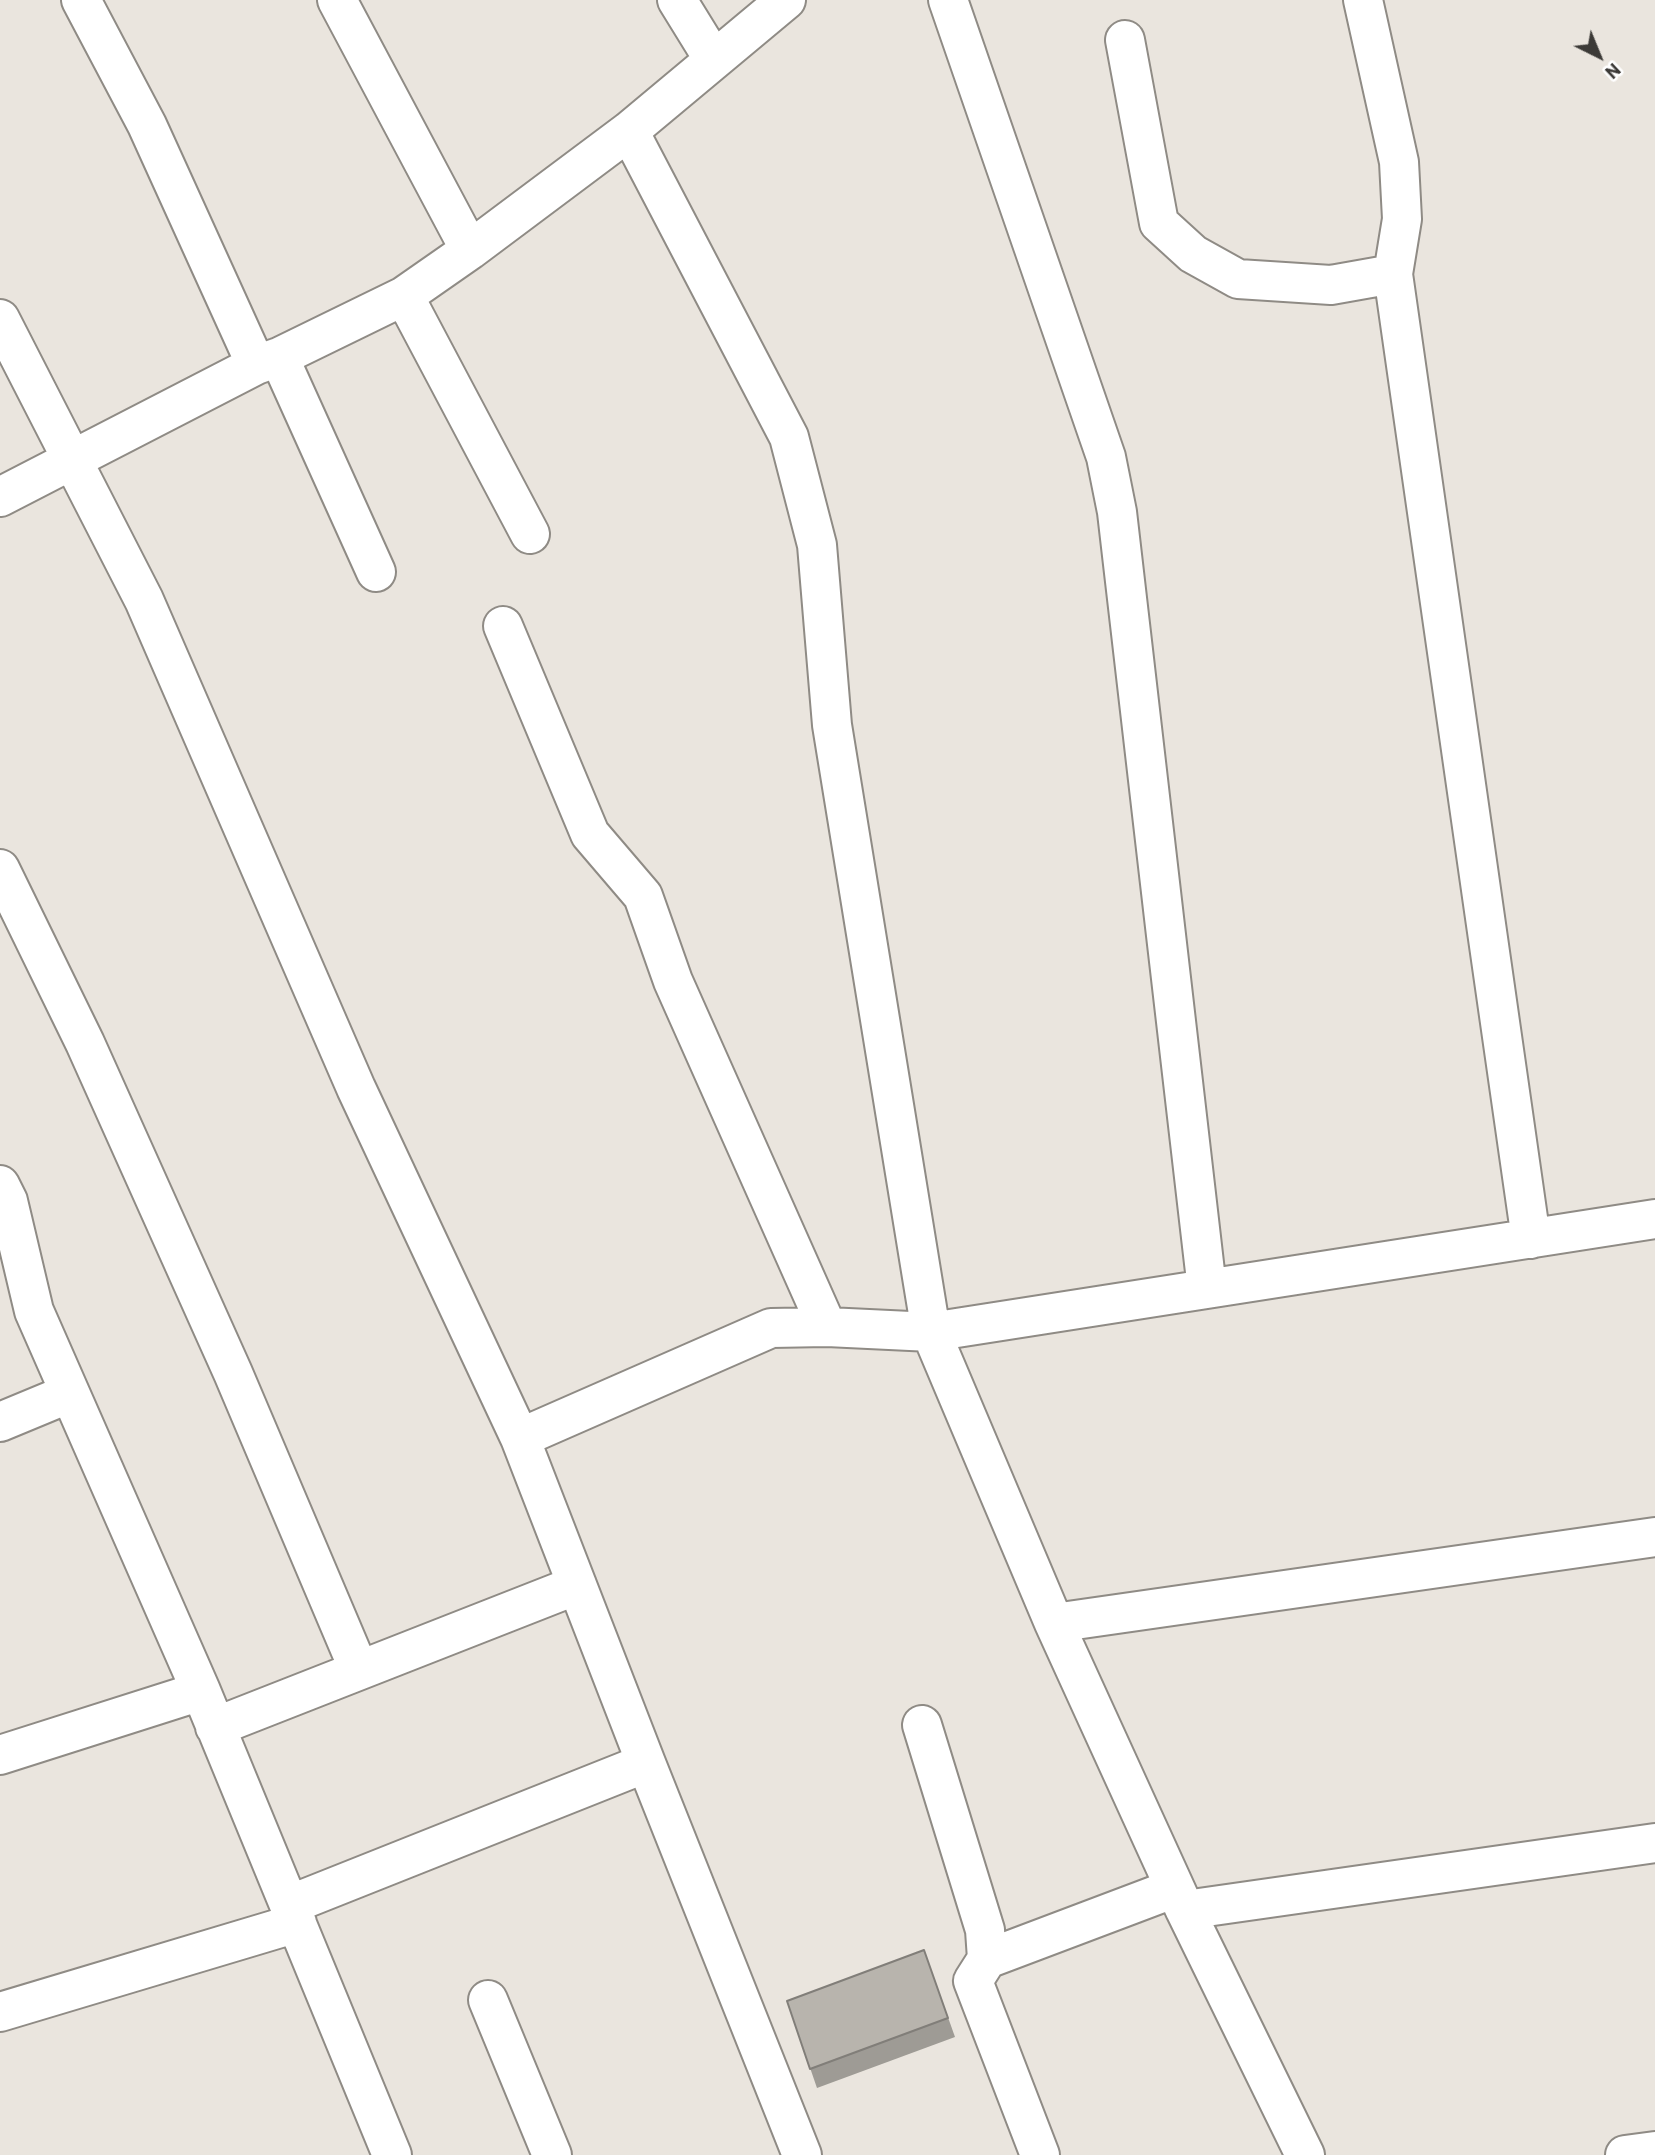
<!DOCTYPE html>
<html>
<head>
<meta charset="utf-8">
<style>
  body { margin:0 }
  #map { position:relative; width:1655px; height:2155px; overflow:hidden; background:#eae5de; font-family:Barlow,sans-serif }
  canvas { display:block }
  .north { position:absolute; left:1564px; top:21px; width:70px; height:70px; -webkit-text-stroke:5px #fff; paint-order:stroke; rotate:137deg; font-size:19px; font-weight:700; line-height:28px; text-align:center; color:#3c3a37 }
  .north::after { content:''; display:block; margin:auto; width:24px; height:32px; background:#3c3a37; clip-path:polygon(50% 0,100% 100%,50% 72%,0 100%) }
</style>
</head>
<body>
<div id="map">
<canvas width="1655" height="2155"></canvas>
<div class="north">N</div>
</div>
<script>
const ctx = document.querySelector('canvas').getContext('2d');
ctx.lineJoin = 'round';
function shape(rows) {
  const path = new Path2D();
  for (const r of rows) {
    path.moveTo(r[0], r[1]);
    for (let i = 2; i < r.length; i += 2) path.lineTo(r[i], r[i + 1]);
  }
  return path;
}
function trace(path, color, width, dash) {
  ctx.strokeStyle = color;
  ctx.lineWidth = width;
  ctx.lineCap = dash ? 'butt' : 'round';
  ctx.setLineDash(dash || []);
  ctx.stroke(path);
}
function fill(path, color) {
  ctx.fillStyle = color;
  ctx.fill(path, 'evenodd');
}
const street = shape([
  [81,0,147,125,256,365],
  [337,0,470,250],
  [677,0,714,60],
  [948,0,1106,457,1117,512,1207,1289],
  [1363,0,1399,162,1402,219,1393,274,1531,1239],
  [1125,40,1159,223,1193,254,1238,279,1331,285,1393,274],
  [629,131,789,437,817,545,832,725,931,1332,1054,1623,1185,1910,1305,2155],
  [404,296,530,534],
  [0,319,144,600,356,1088,520,1438,646,1763,802,2155],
  [279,357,376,572],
  [0,497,256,365,279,357,404,296,470,250,629,131,786,0],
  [503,626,590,834,643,896,673,981,827,1327],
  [0,869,85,1043,233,1373,359,1670],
  [0,1185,8,1201,34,1311,201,1691,392,2155],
  [0,1422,70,1393],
  [520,1438,771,1328,827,1327,931,1332,1655,1219],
  [1054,1623,1655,1537],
  [922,1725,985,1930,987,1959,973,1981,1040,2155],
  [215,1727,577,1585],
  [0,1755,201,1691],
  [289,1905,646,1763],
  [1185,1910,1655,1843],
  [987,1959,1175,1888],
  [488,2000,552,2155],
  [0,2012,297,1923],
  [1625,2155,1655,2151]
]);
trace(street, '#8f8b85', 42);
trace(street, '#fff', 38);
fill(shape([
  [924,1950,955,2037,817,2088,787,2001]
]), '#9e9b95');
const building = shape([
  [924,1950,948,2018,810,2069,787,2001,924,1950]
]);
fill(building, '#b8b4ad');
trace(building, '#817e79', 2);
</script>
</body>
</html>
